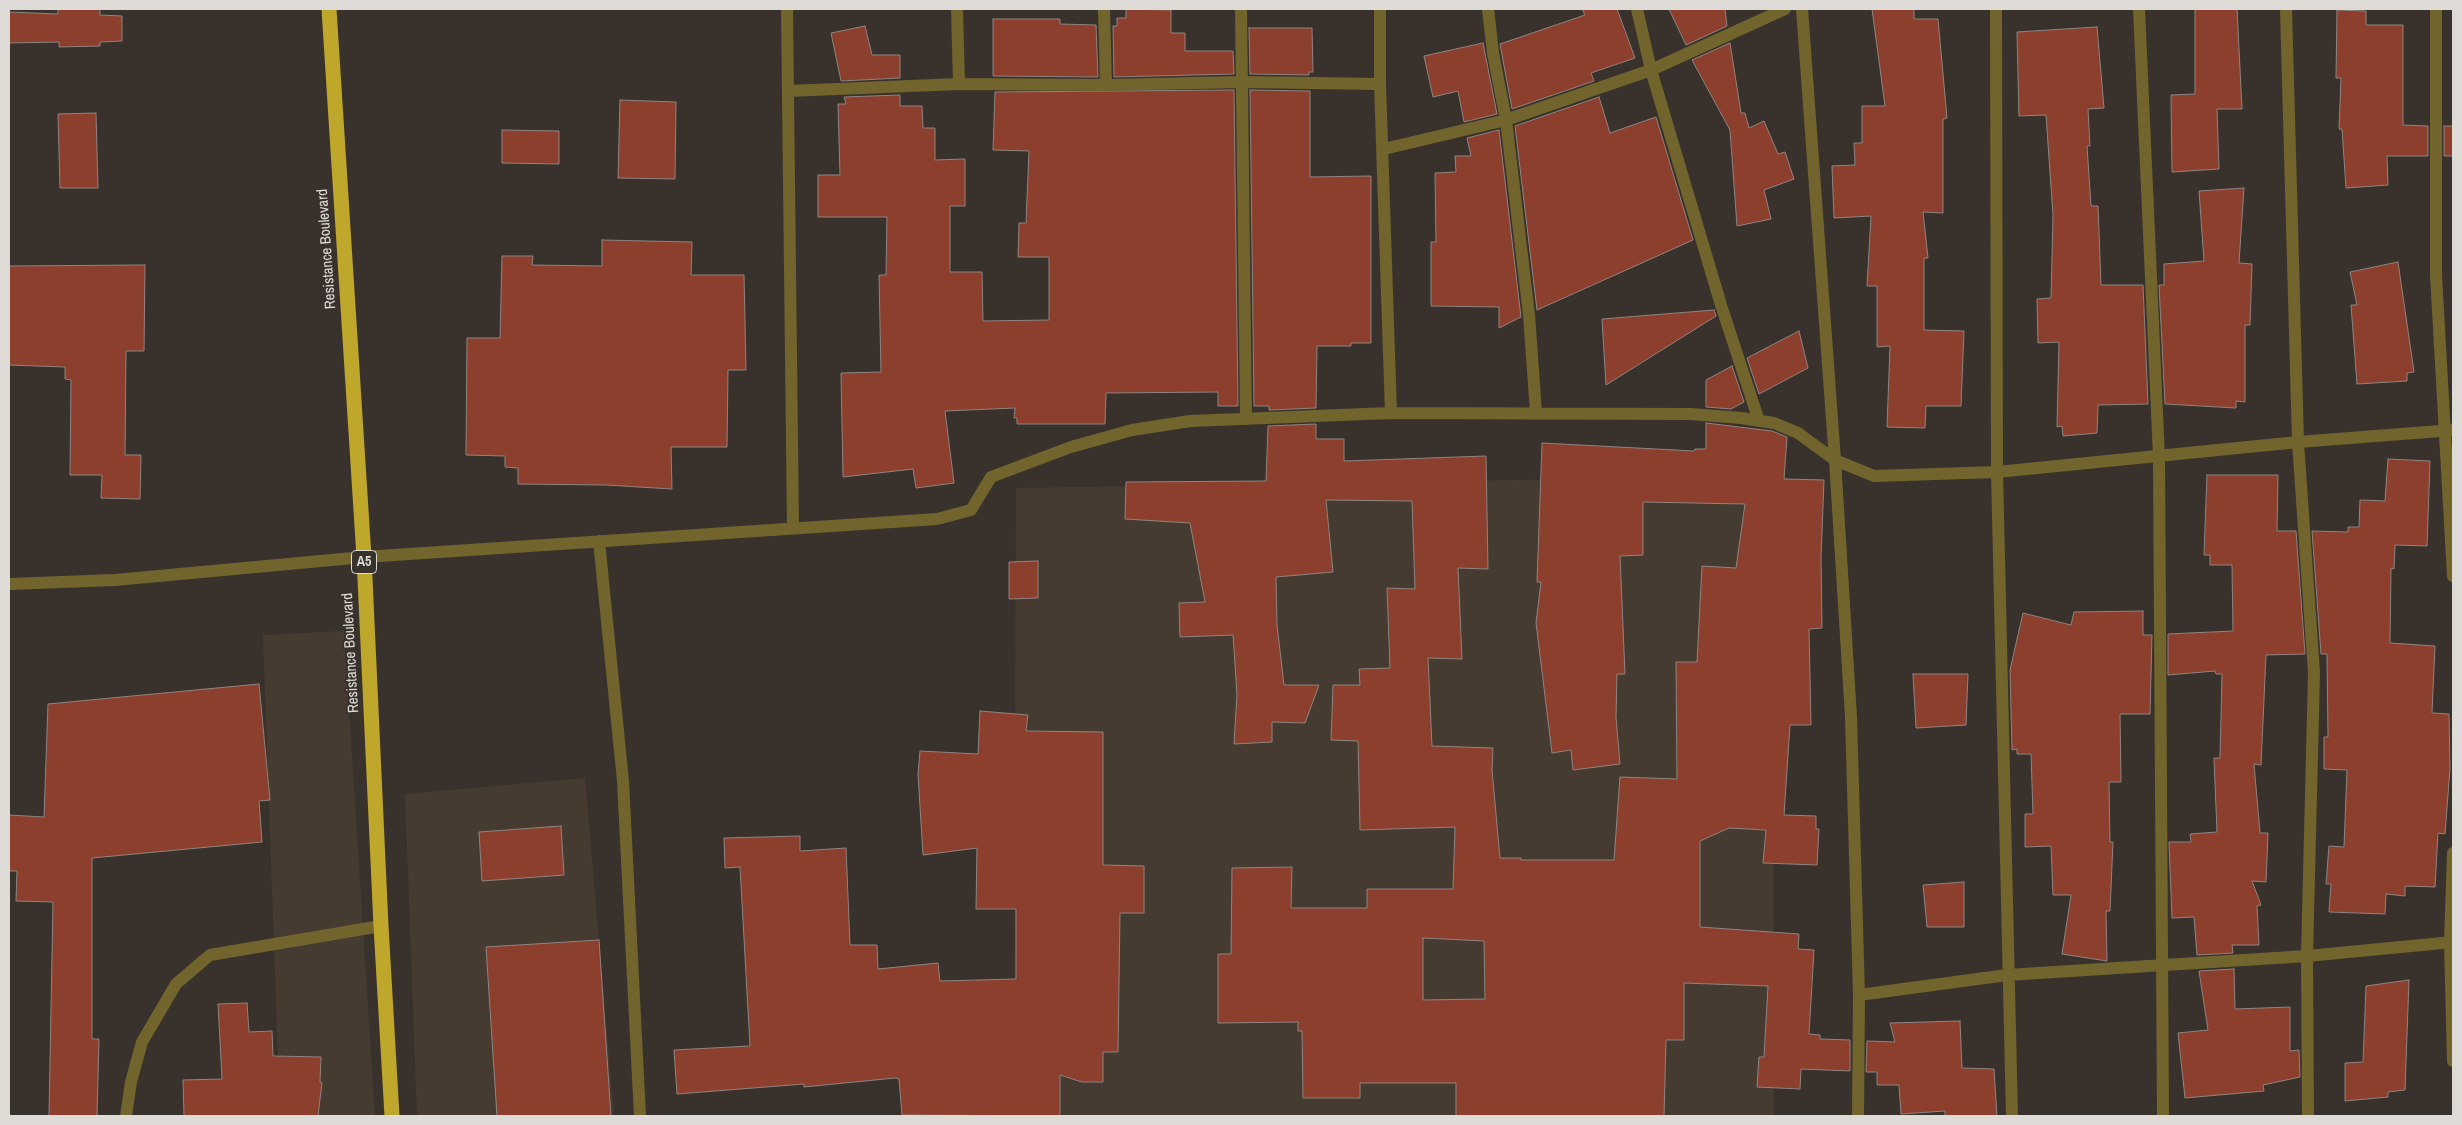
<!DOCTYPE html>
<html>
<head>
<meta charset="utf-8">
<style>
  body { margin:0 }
  #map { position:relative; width:2462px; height:1125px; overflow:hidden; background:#39322c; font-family:"Archivo Narrow",sans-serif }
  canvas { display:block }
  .frame { position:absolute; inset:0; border:10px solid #dedad6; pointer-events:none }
</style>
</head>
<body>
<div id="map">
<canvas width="2462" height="1125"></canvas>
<div class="frame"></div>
</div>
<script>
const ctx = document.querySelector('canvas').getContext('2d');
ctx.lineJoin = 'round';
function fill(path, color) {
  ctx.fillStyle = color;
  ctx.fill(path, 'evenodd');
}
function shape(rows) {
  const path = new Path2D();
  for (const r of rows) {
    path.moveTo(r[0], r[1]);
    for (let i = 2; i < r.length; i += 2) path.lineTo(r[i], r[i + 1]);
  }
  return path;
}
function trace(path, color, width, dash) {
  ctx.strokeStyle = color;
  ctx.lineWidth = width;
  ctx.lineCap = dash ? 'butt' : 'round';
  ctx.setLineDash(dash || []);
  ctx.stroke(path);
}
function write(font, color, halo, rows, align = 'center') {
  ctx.font = font + ' "Archivo Narrow",sans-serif';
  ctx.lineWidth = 4.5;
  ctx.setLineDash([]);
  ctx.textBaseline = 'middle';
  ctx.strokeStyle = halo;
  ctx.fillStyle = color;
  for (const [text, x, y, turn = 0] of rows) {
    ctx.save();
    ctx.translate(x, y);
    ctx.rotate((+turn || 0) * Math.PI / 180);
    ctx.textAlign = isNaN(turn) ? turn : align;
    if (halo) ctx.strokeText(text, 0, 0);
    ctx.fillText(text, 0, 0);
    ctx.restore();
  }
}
fill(shape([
  [1773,476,1774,1116,1014,1116,1016,488],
  [344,631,375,1116,280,1116,263,635],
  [585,778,614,1116,417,1116,405,794]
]), '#463b30');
const building = shape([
  [58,9,100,9,100,15,122,16,122,41,100,42,100,46,59,47,59,42,9,43,9,12,58,14,58,9],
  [1126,9,1171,10,1171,33,1185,33,1185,51,1233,51,1234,74,1114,77,1113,26,1117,26,1117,18,1126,18,1126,9],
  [1582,9,1617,9,1635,58,1591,73,1594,81,1512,109,1500,44,1585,15,1582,9],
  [1669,9,1725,9,1727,26,1686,45,1669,9],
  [1872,9,1914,9,1914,19,1938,19,1947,118,1943,119,1943,213,1923,212,1928,258,1924,258,1924,330,1964,331,1961,406,1926,406,1925,428,1887,427,1890,346,1877,347,1877,286,1867,286,1871,216,1834,218,1832,166,1855,165,1854,143,1862,143,1862,106,1885,106,1872,9],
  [2195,9,2237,9,2242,109,2217,109,2219,169,2172,172,2171,95,2195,94,2195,9],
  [2337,10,2366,11,2366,25,2403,25,2403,125,2428,126,2428,156,2387,156,2388,185,2346,188,2342,129,2339,129,2341,78,2336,78,2337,10],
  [993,19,1060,19,1060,24,1096,25,1098,77,993,76,993,19],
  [865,26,872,55,900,55,900,78,841,81,831,33,865,26],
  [2097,27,2104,108,2088,109,2090,146,2087,146,2091,206,2098,206,2101,285,2143,285,2148,404,2098,405,2097,433,2063,436,2062,426,2057,427,2059,342,2038,343,2037,299,2051,298,2053,215,2046,115,2019,116,2017,32,2097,27],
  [1249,28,1312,28,1313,72,1309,72,1309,75,1250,74,1249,28],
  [1483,43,1497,114,1464,122,1458,91,1433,97,1424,56,1483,43],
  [1730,43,1741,113,1745,113,1749,128,1764,121,1778,154,1785,152,1794,179,1764,190,1771,219,1737,226,1730,130,1692,60,1730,43],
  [1234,90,1238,406,1218,406,1218,392,1106,393,1105,424,1017,424,1017,418,1014,418,1015,408,945,411,954,483,916,488,913,469,843,477,841,373,881,372,879,275,886,275,887,217,818,217,818,175,840,175,838,104,846,104,844,97,900,95,900,106,922,106,923,128,935,128,935,160,965,159,965,206,950,206,950,272,982,272,983,321,1049,320,1049,257,1018,257,1019,223,1026,223,1029,151,993,150,995,92,1234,90],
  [1250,90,1310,91,1310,177,1371,176,1371,343,1351,343,1351,346,1317,346,1316,408,1269,410,1269,406,1254,406,1250,90],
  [1599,97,1610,133,1656,117,1693,240,1537,310,1515,126,1599,97],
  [620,100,676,102,675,179,618,178,620,100],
  [96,113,98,188,60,188,58,114,96,113],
  [2444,126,2453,126,2453,156,2444,156,2444,126],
  [502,130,559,131,559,164,502,163,502,130],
  [1499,130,1521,317,1499,328,1499,307,1431,306,1431,242,1436,242,1435,173,1456,172,1455,156,1471,156,1467,138,1499,130],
  [2244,188,2239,263,2252,264,2250,325,2245,325,2245,402,2236,401,2236,408,2165,404,2159,285,2164,285,2164,264,2204,261,2199,191,2244,188],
  [602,240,692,242,691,275,744,275,746,370,728,370,727,447,671,447,672,489,606,485,518,484,518,468,505,467,505,456,466,455,467,338,500,338,502,256,533,256,532,265,602,266,602,240],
  [2398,262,2414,372,2407,373,2407,381,2357,384,2351,305,2357,305,2350,272,2398,262],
  [145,265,144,351,126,351,125,455,141,455,140,499,101,498,102,475,70,475,71,380,65,379,65,367,9,365,9,266,145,265],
  [1714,310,1716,316,1606,385,1602,319,1714,310],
  [1799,331,1808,368,1759,394,1747,358,1799,331],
  [1732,366,1744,402,1731,409,1706,407,1706,380,1732,366],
  [1706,423,1772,431,1787,437,1784,479,1824,480,1821,558,1822,628,1809,629,1811,725,1790,725,1784,815,1816,816,1816,829,1819,829,1817,865,1763,863,1766,830,1729,828,1700,841,1700,927,1799,934,1798,949,1814,950,1809,1034,1820,1035,1820,1039,1850,1040,1850,1071,1801,1069,1800,1089,1757,1087,1759,1057,1764,1057,1768,986,1684,983,1684,1040,1666,1040,1664,1116,1456,1116,1456,1083,1360,1083,1360,1098,1303,1098,1302,1031,1298,1031,1298,1022,1218,1023,1218,954,1231,954,1232,868,1292,867,1291,908,1367,908,1367,889,1453,889,1455,827,1360,830,1358,741,1331,740,1333,685,1360,685,1359,669,1390,668,1387,588,1415,589,1412,501,1326,500,1333,572,1276,577,1277,625,1284,685,1319,685,1305,723,1272,722,1272,742,1234,744,1237,694,1233,635,1180,637,1179,603,1205,602,1190,523,1125,519,1126,482,1266,481,1268,426,1316,424,1316,439,1344,439,1344,461,1486,456,1488,569,1458,568,1462,659,1428,658,1432,746,1493,748,1492,770,1500,858,1521,858,1521,860,1614,860,1620,777,1677,779,1676,662,1697,662,1702,566,1736,568,1745,504,1643,502,1643,555,1620,556,1625,674,1617,674,1616,717,1620,764,1573,770,1571,750,1552,753,1536,623,1541,582,1537,582,1542,443,1694,451,1695,449,1706,449,1706,423],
  [1423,938,1484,941,1485,999,1423,1000,1423,938],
  [2388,459,2430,461,2427,546,2395,545,2394,569,2391,568,2390,643,2435,646,2432,713,2449,714,2450,769,2445,834,2438,833,2435,887,2405,886,2405,896,2386,894,2385,914,2329,912,2331,884,2326,884,2329,846,2344,847,2347,770,2324,769,2324,737,2328,737,2327,654,2321,654,2312,531,2348,532,2348,527,2359,527,2360,500,2385,501,2388,459],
  [2207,475,2278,475,2277,531,2296,531,2305,654,2266,655,2261,765,2254,764,2260,833,2268,833,2266,882,2252,881,2261,905,2257,906,2259,945,2232,945,2233,953,2197,955,2194,917,2172,918,2169,842,2191,842,2190,834,2217,832,2214,758,2220,758,2222,674,2216,674,2215,671,2168,675,2168,634,2233,631,2232,565,2210,565,2210,555,2204,555,2207,475],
  [1038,561,1038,598,1009,599,1009,562,1038,561],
  [2143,611,2143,635,2152,635,2150,714,2120,714,2121,782,2109,782,2110,842,2113,842,2110,911,2106,911,2107,961,2062,954,2071,895,2053,895,2051,846,2025,847,2025,814,2033,814,2031,754,2017,754,2017,749,2012,750,2010,670,2023,613,2071,625,2074,612,2143,611],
  [1913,674,1968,674,1966,725,1916,728,1913,674],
  [259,684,270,800,259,801,262,842,92,858,92,1039,99,1039,97,1116,49,1116,53,902,16,901,17,871,9,871,9,815,44,817,48,704,259,684],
  [980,711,1028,715,1026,731,1103,732,1103,865,1144,866,1144,913,1120,913,1118,1052,1103,1052,1103,1082,1082,1082,1060,1075,1060,1116,902,1115,899,1079,895,1078,804,1087,804,1084,677,1094,674,1050,750,1046,740,867,725,868,724,838,800,836,800,851,846,848,850,945,877,945,878,969,938,963,940,981,1016,979,1016,909,976,909,977,848,923,855,918,774,920,751,978,754,980,711],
  [561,826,564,875,482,881,479,832,561,826],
  [1964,882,1964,927,1927,927,1923,885,1964,882],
  [599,940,611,1116,497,1116,486,947,599,940],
  [2234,969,2235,1009,2290,1007,2290,1051,2299,1050,2300,1077,2263,1085,2264,1091,2185,1098,2178,1033,2208,1030,2199,971,2234,969],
  [2409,980,2405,1090,2388,1092,2388,1097,2345,1101,2345,1063,2363,1062,2366,986,2409,980],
  [247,1003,249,1032,272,1031,273,1056,321,1057,320,1082,322,1083,318,1116,184,1116,183,1080,222,1079,218,1004,247,1003],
  [1960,1021,1962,1068,1994,1069,1997,1116,1945,1116,1945,1111,1901,1114,1899,1085,1877,1085,1877,1072,1866,1072,1867,1041,1895,1042,1890,1023,1960,1021]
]);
fill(building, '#8d3f2e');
trace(building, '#8f8481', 1);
trace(shape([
  [787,9,793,528],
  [957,9,959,84],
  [1104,9,1106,85],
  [1241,9,1246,419],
  [1380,9,1380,84,1391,413],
  [1488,9,1493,53,1506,120,1529,315,1536,413],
  [1637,9,1651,70,1721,305,1759,421],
  [1802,9,1835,460,1874,476,1997,472,2298,442,2453,430],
  [1996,9,1997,472,2012,1116],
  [2139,9,2159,457,2163,1116],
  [2286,9,2298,442,2314,673,2307,956,2308,1116],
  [2436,9,2436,275,2453,576],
  [788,91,959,84,1106,85,1242,82,1380,84],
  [1384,149,1506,120,1651,70,1785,9],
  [599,541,623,781,640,1116],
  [9,584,115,580,364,557,937,519,971,510,991,477,1071,447,1132,430,1190,421,1391,413,1691,414,1741,418,1774,423,1798,433,1835,460,1851,717,1859,995,1858,1116],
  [2453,853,2450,943,2453,1061],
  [1859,995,2007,975,2307,956,2453,942],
  [126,1116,131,1082,142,1042,176,984,210,955,381,926]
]), '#71652d', 12);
trace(shape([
  [329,9,364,557,381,926,392,1116]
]), '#bfa72c', 15);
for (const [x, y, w] of [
  [364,562,25]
]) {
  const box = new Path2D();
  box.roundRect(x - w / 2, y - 11.5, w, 23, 4);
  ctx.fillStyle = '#39322c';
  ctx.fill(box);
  trace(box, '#dedad6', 1);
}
write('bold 14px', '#dedad6', null, [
  ["A5",364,562]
]);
write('15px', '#dedad6', '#39322c', [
  ["Resistance Boulevard",327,249,-94],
  ["Resistance Boulevard",351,653,-93]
]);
</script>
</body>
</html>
